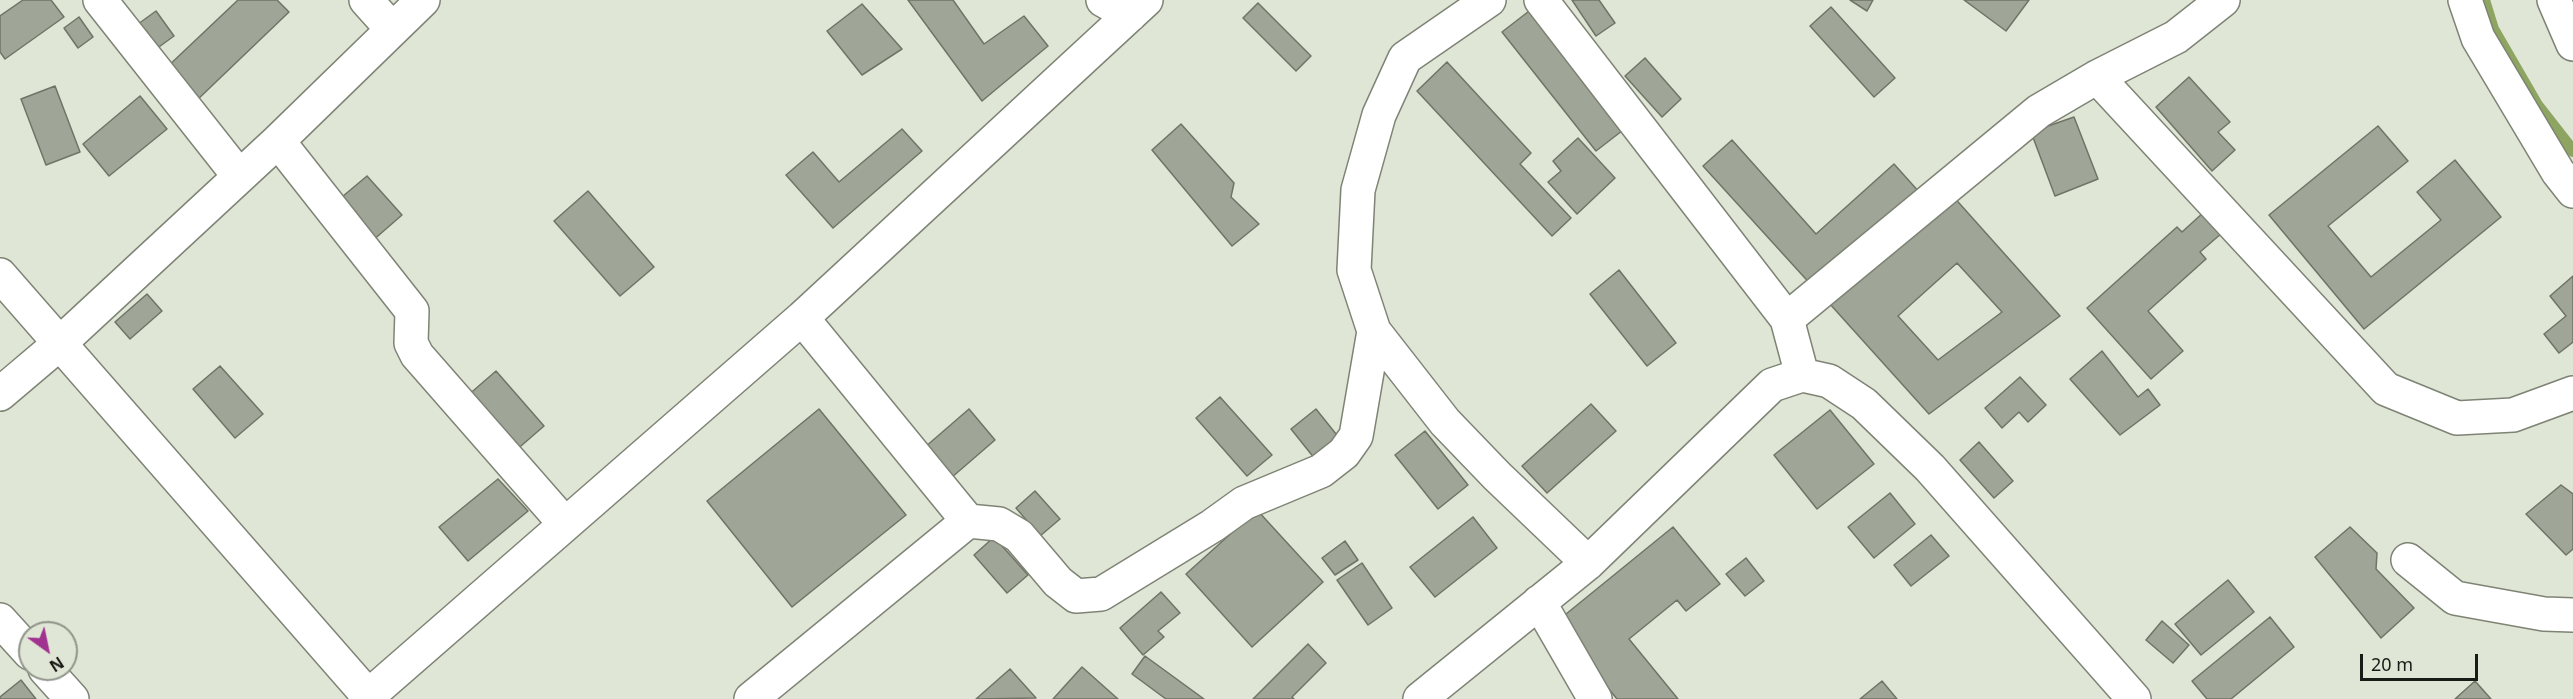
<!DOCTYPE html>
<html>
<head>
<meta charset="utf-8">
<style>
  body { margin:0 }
  #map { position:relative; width:2573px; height:699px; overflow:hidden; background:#e0e6d6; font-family:"Noto Sans",sans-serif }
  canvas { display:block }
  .north { position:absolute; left:18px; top:621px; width:60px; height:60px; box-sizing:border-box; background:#e0e6d6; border:2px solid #909589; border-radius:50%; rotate:147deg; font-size:16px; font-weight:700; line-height:24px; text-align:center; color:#191b16 }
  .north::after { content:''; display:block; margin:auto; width:21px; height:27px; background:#a03290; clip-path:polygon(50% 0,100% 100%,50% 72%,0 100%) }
  .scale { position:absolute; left:2360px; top:654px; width:118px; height:27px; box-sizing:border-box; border:3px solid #191b16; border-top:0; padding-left:8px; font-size:18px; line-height:21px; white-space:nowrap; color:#191b16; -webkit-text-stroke:4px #e0e6d6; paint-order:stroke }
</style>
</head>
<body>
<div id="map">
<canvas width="2573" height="699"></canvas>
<div class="north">N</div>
<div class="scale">20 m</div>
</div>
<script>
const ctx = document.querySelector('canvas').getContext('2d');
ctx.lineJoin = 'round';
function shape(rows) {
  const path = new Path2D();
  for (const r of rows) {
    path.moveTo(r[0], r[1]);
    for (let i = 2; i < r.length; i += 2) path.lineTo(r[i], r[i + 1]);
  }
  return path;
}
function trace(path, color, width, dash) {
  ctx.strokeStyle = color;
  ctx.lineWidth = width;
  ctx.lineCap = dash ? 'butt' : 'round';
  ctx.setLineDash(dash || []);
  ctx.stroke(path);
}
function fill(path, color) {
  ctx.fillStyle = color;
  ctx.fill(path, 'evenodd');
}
trace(shape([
  [2484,0,2493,29,2537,105,2573,151]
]), '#8ea561', 12);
const building = shape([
  [23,0,51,0,64,17,5,59,0,52,0,16,23,0],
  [238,0,277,0,289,12,195,102,164,70,238,0],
  [908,0,953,0,984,44,1024,16,1048,46,982,101,908,0],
  [1572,0,1599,0,1615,23,1596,36,1572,0],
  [1850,0,1873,0,1867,11,1850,0],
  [1964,0,2029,0,2006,31,1964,0],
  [1258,3,1311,56,1296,71,1243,18,1258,3],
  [862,4,902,49,862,75,827,31,862,4],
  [1831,7,1895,78,1874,97,1810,26,1831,7],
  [1533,8,1627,127,1596,151,1502,32,1533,8],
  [156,11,174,36,152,52,134,27,156,11],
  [79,17,93,37,78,48,64,28,79,17],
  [1645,58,1681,99,1662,117,1625,76,1645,58],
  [1447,62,1531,153,1520,164,1571,218,1552,236,1417,91,1447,62],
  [2189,77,2230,122,2218,132,2235,150,2212,171,2156,107,2189,77],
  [55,86,80,152,46,165,21,99,55,86],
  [140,96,167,129,109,176,83,144,140,96],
  [2074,117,2098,179,2055,196,2031,132,2074,117],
  [1181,124,1234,183,1231,197,1259,224,1232,246,1152,150,1181,124],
  [2378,126,2408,161,2328,226,2371,277,2441,220,2417,192,2455,160,2501,217,2364,329,2269,215,2378,126],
  [902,129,922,151,833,228,786,175,813,152,839,182,902,129],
  [1578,138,1615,178,1577,214,1548,182,1561,171,1553,161,1578,138],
  [1732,140,1816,234,1894,164,1920,193,1814,288,1703,166,1732,140],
  [367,176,402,215,371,242,336,202,367,176],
  [588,191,654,267,620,296,554,221,588,191],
  [1951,194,2060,316,1929,414,1829,303,1951,194],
  [1957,263,2002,312,1938,360,1898,316,1957,263],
  [2204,212,2222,233,2200,252,2206,259,2148,311,2183,351,2151,379,2087,308,2177,227,2182,232,2204,212],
  [1619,270,1676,343,1647,366,1590,294,1619,270],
  [2573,276,2573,342,2559,353,2544,334,2566,316,2550,296,2573,276],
  [147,294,162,311,130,339,115,322,147,294],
  [2102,351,2138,397,2148,389,2160,405,2120,435,2070,379,2102,351],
  [220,366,263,414,235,438,193,389,220,366],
  [496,371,544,426,514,452,466,397,496,371],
  [2020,377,2046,405,2028,422,2019,412,2002,428,1985,408,2020,377],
  [1220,397,1272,455,1247,476,1196,418,1220,397],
  [1591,404,1616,431,1547,493,1522,466,1591,404],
  [819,409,906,515,792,607,707,501,819,409],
  [969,409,995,440,944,484,917,454,969,409],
  [1316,409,1340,439,1315,459,1291,429,1316,409],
  [1830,410,1874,464,1817,509,1774,455,1830,410],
  [1425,431,1468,485,1438,509,1395,455,1425,431],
  [1979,442,2013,481,1994,498,1960,460,1979,442],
  [498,479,528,511,468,561,439,527,498,479],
  [2561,485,2573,494,2573,549,2566,555,2526,514,2561,485],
  [1035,491,1060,519,1040,536,1016,508,1035,491],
  [1890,493,1915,524,1874,558,1848,527,1890,493],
  [1257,510,1323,582,1252,647,1186,574,1257,510],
  [1473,517,1497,548,1435,597,1410,567,1473,517],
  [1673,527,1720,584,1686,611,1677,600,1629,639,1678,699,1617,699,1555,623,1673,527],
  [2350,527,2377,553,2376,569,2414,608,2381,638,2315,557,2350,527],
  [1931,535,1949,556,1911,586,1894,565,1931,535],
  [994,537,1028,575,1007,593,974,555,994,537],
  [1345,541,1358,560,1335,575,1322,558,1345,541],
  [1746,558,1764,581,1745,596,1726,574,1746,558],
  [1362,563,1392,608,1368,625,1337,580,1362,563],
  [2228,580,2254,612,2201,655,2175,624,2228,580],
  [1161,592,1180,613,1158,631,1164,637,1143,655,1120,628,1161,592],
  [2270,617,2294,647,2231,699,2207,699,2192,681,2270,617],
  [2162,621,2189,645,2173,663,2146,640,2162,621],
  [1308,644,1326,663,1292,697,1294,699,1253,699,1308,644],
  [1145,656,1204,699,1166,699,1132,674,1145,656],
  [1082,667,1118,699,1053,699,1082,667],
  [1010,669,1036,698,976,699,1010,669],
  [21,680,36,699,0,699,0,697,21,680],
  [1882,681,1897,699,1860,699,1882,681],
  [2475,681,2491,699,2455,699,2475,681]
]);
fill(building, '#a0a697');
trace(building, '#6f7466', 1.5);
const minor = shape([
  [100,0,239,176],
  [366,0,392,29],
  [1103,0,1130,15],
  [1489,0,1405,58,1379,115,1358,190,1354,270,1374,331,1445,422,1497,476,1588,563],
  [1541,0,1787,319,1802,375],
  [2465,0,2478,38,2558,172,2573,191],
  [2554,0,2573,44],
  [2097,77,2386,389,2457,418,2513,415,2573,393],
  [278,141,412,311,411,343,417,355,565,524],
  [0,275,371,699],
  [1787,319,2039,111,2097,77,2176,37,2223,0],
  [0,394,59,344,278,141,423,0],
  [968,521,999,524,1019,536,1058,582,1076,596,1101,594,1212,526,1244,503,1321,471,1344,453,1356,436,1374,331],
  [2408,560,2455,598,2544,614,2573,615],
  [1539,602,1595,699],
  [0,620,30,653],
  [45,669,72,699],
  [365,699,802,318,1146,0],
  [751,699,968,521,802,318],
  [1420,699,1588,563,1772,385,1802,375,1829,381,1864,404,1930,468,2134,699]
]);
trace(minor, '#7e8475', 36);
trace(minor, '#fff', 33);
</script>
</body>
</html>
